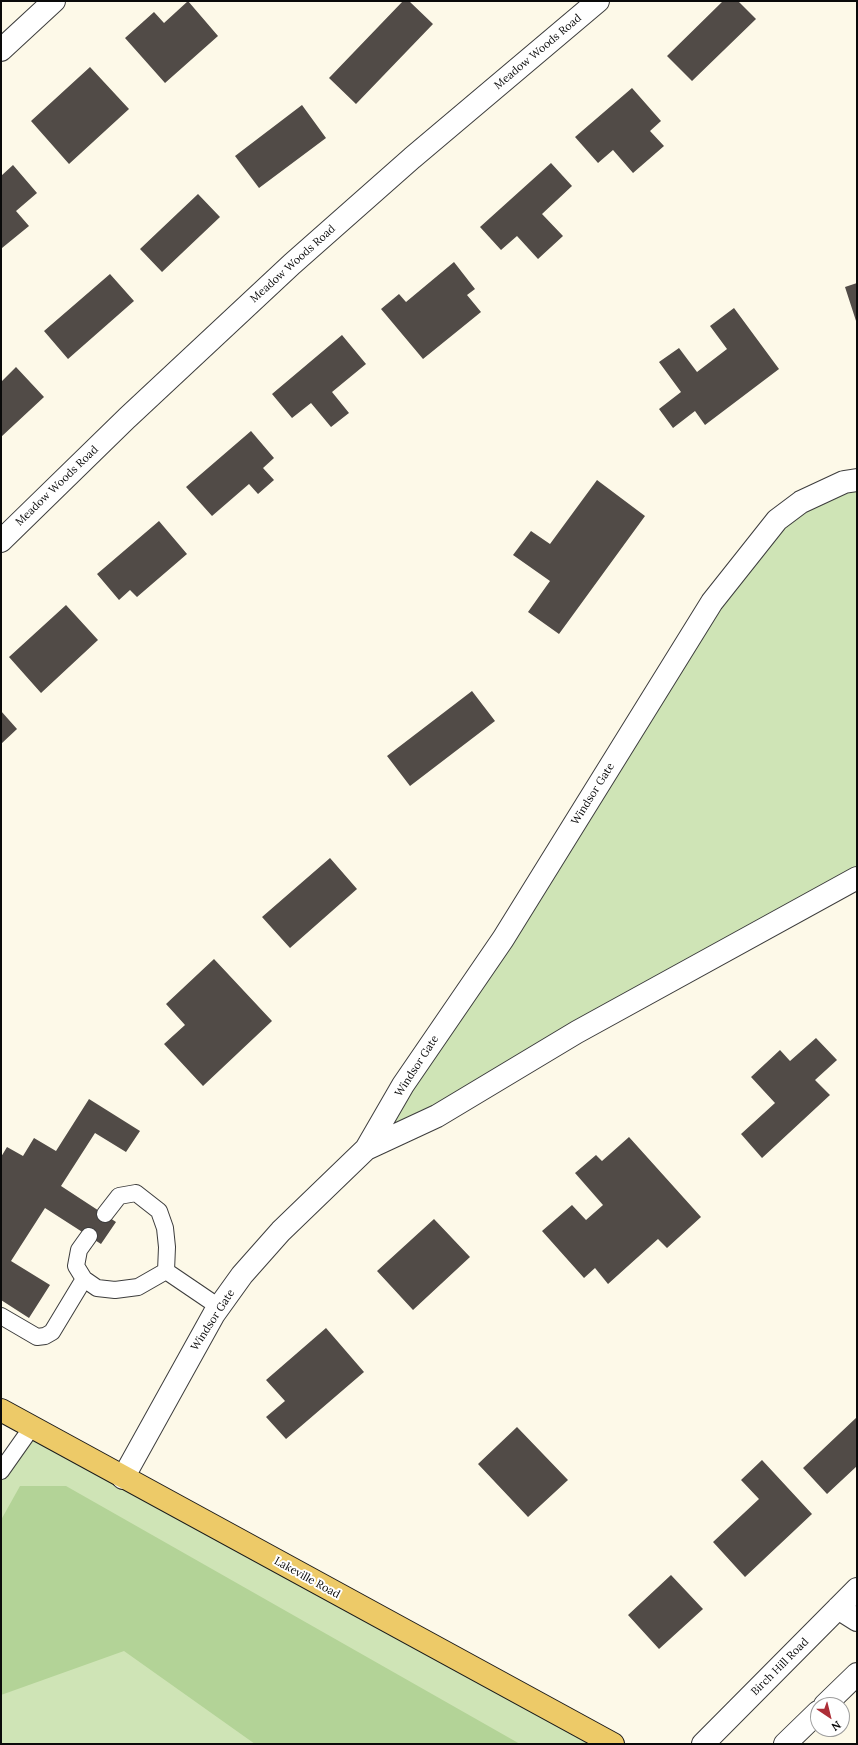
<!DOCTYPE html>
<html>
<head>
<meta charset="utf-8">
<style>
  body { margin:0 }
  #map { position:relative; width:858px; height:1745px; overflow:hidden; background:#fdf9e8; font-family:Lora,serif }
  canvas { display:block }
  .frame { position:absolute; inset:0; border:2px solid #0a0a0a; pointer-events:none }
  .north { position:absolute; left:810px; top:1697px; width:40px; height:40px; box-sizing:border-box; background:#fff; border:1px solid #9d9d9d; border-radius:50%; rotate:145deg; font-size:11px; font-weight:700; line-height:16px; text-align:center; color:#0a0a0a }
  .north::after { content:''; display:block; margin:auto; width:14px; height:18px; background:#ad2e37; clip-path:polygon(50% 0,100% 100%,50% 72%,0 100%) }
</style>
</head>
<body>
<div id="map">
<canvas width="858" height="1745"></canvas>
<div class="frame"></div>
<div class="north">N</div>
</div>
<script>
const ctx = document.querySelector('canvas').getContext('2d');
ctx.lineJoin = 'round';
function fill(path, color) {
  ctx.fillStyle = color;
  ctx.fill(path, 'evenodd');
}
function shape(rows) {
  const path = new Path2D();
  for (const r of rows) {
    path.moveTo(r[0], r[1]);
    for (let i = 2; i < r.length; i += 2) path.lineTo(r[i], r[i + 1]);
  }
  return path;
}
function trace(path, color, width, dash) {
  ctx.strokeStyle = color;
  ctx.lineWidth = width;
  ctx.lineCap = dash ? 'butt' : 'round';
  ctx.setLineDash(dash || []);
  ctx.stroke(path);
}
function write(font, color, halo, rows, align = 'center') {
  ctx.font = font + ' Lora,serif';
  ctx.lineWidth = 4;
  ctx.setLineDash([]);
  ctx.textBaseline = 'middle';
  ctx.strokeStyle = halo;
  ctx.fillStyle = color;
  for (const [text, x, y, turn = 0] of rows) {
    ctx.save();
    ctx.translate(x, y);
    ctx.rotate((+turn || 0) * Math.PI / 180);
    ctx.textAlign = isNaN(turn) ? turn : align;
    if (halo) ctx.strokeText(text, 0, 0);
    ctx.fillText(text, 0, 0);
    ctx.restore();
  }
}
fill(shape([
  [857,480,857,878,366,1149,777,520],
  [32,1427,605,1744,1,1744,1,1480]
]), '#cfe4b6');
fill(shape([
  [20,1486,66,1486,520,1744,255,1744,124,1651,1,1695,1,1520]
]), '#b3d397');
fill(shape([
  [188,1,218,36,165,83,125,38,154,12,164,23],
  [403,1,409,1,433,24,356,104,329,78],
  [723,1,738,1,756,19,692,81,667,56],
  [90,67,129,109,69,164,31,121],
  [632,88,661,121,650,131,664,146,633,173,613,150,598,163,575,137],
  [302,105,326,138,259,188,235,156],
  [551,163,572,186,542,214,563,236,538,259,517,236,501,250,480,227],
  [13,165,37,193,16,211,29,226,2,248,1,176],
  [198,194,220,217,162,272,140,249],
  [454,262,475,289,467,295,481,312,423,359,381,309,399,294,406,302],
  [110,274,134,301,68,359,44,331],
  [857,283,857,324,845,287],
  [734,308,779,369,705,425,695,411,673,428,659,409,681,392,659,362,679,348,697,372,727,349,710,326],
  [342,335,366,364,332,392,349,413,331,427,311,403,292,418,272,394],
  [16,367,44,397,1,437,1,382],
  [251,431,274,458,263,468,274,480,258,494,249,484,212,516,186,487],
  [597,480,645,516,559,634,528,612,550,581,513,555,531,531,550,544],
  [159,521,187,554,137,597,130,590,119,600,97,574],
  [66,605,98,640,41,693,9,657],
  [472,691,495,721,410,786,387,756],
  [1,711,17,729,1,744],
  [330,858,357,889,290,948,262,917],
  [214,959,272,1021,203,1086,164,1044,185,1025,166,1004],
  [816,1038,837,1060,815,1080,830,1095,762,1158,741,1134,775,1103,751,1077,780,1050,790,1061],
  [89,1099,140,1131,126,1152,95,1133,61,1186,116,1222,101,1244,45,1208,11,1261,50,1285,29,1318,1,1300,1,1157,7,1147,23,1156,34,1138,56,1151],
  [629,1137,701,1217,667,1248,658,1239,608,1284,595,1268,584,1278,542,1231,572,1205,586,1220,603,1205,575,1173,596,1155,602,1161],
  [434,1219,470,1257,413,1310,377,1271],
  [326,1328,364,1372,286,1439,266,1417,285,1401,266,1380],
  [857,1417,857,1466,827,1494,803,1468],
  [517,1427,568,1480,528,1517,478,1464],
  [762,1460,812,1514,745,1577,713,1542,759,1499,741,1480],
  [671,1575,703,1609,659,1649,628,1615]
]), '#514b47');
const service = shape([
  [105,1214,119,1196,136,1193,159,1211,165,1228,167,1247,166,1271,219,1307],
  [89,1236,79,1250,76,1266,84,1279,97,1288,115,1290,138,1287,166,1271],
  [1,1316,37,1337,45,1336,52,1332,84,1279],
  [1,1471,32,1427]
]);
const minor = shape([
  [1,50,54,1],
  [857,480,844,482,801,502,777,520,712,602,503,939,403,1085,366,1149,437,1116,577,1032,857,878],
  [1,541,127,418,292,264,412,158,598,1],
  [123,1478,214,1314,242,1275,281,1231,366,1149],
  [838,1608,857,1620],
  [825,1705,857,1674],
  [703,1744,857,1589],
  [785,1744,818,1712]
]);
const primary = shape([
  [1,1410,613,1744]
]);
trace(service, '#3d3d3d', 18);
trace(minor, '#3d3d3d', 24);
trace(primary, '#1b1b1b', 24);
trace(service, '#fff', 16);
trace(minor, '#fff', 22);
trace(primary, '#edca68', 22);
write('11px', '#0a0a0a', '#fff', [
  ["Meadow Woods Road",538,52,-40],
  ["Meadow Woods Road",293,264,-42],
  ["Meadow Woods Road",57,486,-44],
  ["Windsor Gate",593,794,-58],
  ["Windsor Gate",417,1066,-57],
  ["Windsor Gate",213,1320,-57],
  ["Lakeville Road",307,1578,29],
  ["Birch Hill Road",780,1667,-45]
]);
</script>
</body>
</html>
